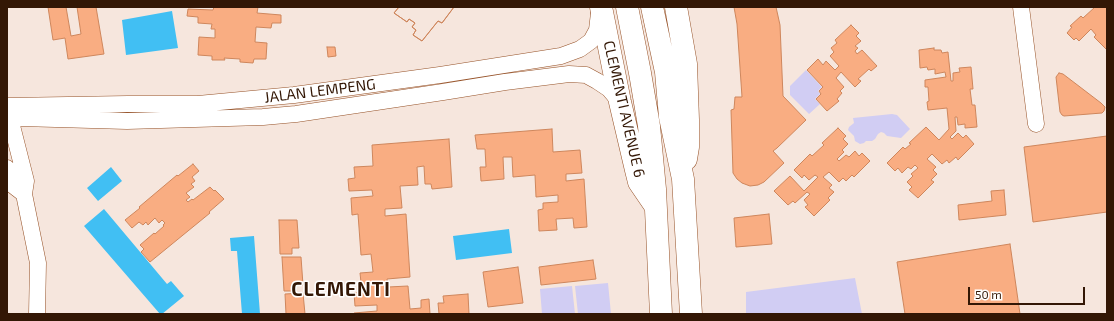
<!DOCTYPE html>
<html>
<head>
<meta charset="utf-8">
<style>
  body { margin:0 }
  #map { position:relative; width:1114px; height:321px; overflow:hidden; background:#f6e6dd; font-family:"Exo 2",sans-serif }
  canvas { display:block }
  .frame { position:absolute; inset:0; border:8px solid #331705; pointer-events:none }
  .scale { position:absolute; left:968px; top:287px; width:117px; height:18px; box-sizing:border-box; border:2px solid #331705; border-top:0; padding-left:5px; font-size:12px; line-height:14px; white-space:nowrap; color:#331705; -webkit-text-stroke:3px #fff; paint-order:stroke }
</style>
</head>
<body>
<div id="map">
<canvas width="1114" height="321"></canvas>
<div class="frame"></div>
<div class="scale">50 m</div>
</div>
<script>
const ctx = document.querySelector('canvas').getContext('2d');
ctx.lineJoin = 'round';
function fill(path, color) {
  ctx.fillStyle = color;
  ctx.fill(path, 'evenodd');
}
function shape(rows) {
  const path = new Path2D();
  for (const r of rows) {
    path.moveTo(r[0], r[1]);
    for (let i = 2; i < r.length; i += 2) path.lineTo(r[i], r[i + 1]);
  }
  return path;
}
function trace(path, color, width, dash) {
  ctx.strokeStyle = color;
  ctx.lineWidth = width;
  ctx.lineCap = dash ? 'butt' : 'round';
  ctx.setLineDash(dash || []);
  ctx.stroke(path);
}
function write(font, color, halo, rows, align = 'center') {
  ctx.font = font + ' "Exo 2",sans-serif';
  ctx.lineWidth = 3;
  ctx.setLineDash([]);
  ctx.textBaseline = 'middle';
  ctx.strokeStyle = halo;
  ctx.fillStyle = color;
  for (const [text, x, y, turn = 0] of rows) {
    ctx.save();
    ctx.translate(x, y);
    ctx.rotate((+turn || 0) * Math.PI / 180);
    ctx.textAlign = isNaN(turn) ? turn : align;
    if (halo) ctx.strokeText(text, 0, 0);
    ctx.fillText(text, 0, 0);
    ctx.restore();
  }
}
fill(shape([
  [806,70,822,87,818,91,820,94,815,99,820,104,809,114,790,95,790,86],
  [892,114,897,115,910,129,901,138,887,136,884,133,881,132,878,134,875,139,872,141,866,141,864,143,860,144,855,141,854,136,848,130,849,127,854,123,853,118],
  [855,278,862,314,746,314,746,292],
  [608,283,611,314,578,314,575,286],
  [572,286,575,314,542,314,540,289]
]), '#d1cdf3');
fill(shape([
  [172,11,178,48,126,55,122,20],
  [111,167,122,181,98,201,87,188],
  [104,209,167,284,171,281,184,296,162,314,160,314,84,226],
  [509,229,512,253,456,260,453,236],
  [254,236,260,314,242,314,237,251,231,251,230,238]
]), '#41bff3');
const building = shape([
  [48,7,66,7,71,36,81,34,77,7,96,7,104,54,68,59,65,38,53,40,48,7],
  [214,7,258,7,257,13,281,15,281,23,272,23,271,28,256,27,255,42,267,43,266,59,254,59,253,63,240,62,240,59,224,58,225,60,212,60,212,56,198,55,199,37,215,38,215,29,211,29,212,24,198,23,198,17,187,16,188,9,213,10,214,7],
  [399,7,454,7,442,23,438,21,422,41,413,35,416,30,412,27,415,23,409,19,407,22,394,13,399,7],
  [399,7,454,7,442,23,438,21,422,41,413,35,416,30,412,27,415,23,409,19,407,22,394,13,399,7],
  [734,7,776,7,780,25,783,96,806,120,777,148,773,151,784,163,764,182,758,185,750,186,742,183,737,179,733,173,731,110,734,109,735,97,742,97,737,24,734,7],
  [1095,7,1107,7,1107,50,1094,37,1096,35,1091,29,1079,41,1076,38,1074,40,1067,33,1072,27,1070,26,1081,16,1083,18,1095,7],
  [851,25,859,33,856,36,861,41,855,46,858,48,855,51,857,54,862,50,877,66,871,71,869,69,858,79,861,81,855,87,841,72,836,78,844,87,840,91,842,93,837,99,839,101,827,111,816,99,821,94,819,91,823,87,807,70,818,59,823,65,826,61,835,70,839,66,830,56,834,52,831,48,837,43,835,40,851,25],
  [327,47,335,47,336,56,328,57,327,47],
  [934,48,934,50,941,50,942,53,948,52,951,81,953,81,953,73,960,72,959,68,971,67,973,89,970,89,972,105,975,105,977,127,965,128,965,124,958,125,957,117,955,117,956,131,950,137,952,139,958,133,963,138,966,135,974,144,958,160,956,157,949,163,947,160,942,164,932,154,927,159,936,167,933,170,937,174,931,180,934,182,918,198,909,190,912,187,907,182,913,176,911,174,918,168,915,165,911,169,908,167,902,173,898,168,895,171,887,163,903,147,905,149,911,144,909,143,926,127,939,140,949,129,947,108,928,110,927,102,929,101,928,87,925,87,925,80,946,77,945,72,935,74,935,69,928,70,927,67,920,68,919,50,934,48],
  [1059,73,1063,74,1101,103,1105,107,1104,111,1102,113,1064,116,1062,115,1060,112,1056,77,1059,73],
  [838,128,846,136,843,139,848,144,842,150,844,152,837,159,839,161,846,155,849,157,855,151,859,156,862,153,870,161,854,177,852,175,846,181,843,178,839,182,829,172,823,177,832,185,829,188,834,192,828,198,830,200,814,216,805,207,808,205,804,200,810,194,807,192,795,203,793,201,788,205,774,191,790,176,804,191,818,177,815,175,809,180,804,175,802,178,794,170,810,154,812,156,824,145,822,143,838,128],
  [552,129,553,152,580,150,582,173,566,174,566,181,584,179,587,227,574,228,573,218,556,219,557,230,539,231,538,210,543,209,543,203,558,202,558,195,536,197,535,175,513,177,512,157,503,157,504,179,481,181,480,167,486,167,485,149,477,149,475,135,552,129],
  [1107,136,1107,212,1033,222,1024,147,1107,136],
  [449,139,452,187,432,189,431,184,425,184,424,166,417,167,418,185,400,186,402,208,385,209,385,216,406,214,410,277,387,279,388,287,408,286,410,309,421,308,421,300,429,299,430,314,354,314,354,313,377,311,377,305,355,306,354,293,362,292,360,273,373,272,371,254,361,255,358,214,352,215,351,198,373,196,372,190,349,191,348,179,355,178,354,167,373,166,372,145,449,139],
  [193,164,199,171,192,177,195,181,191,184,194,187,186,193,190,197,186,200,188,202,192,199,193,200,210,187,214,191,215,190,224,199,209,212,210,213,150,262,141,252,144,249,140,245,154,233,155,234,164,226,163,225,165,223,162,220,159,223,155,218,148,225,146,222,143,225,139,222,132,228,125,220,140,208,139,207,177,175,178,176,193,164],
  [1004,190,1006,215,959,220,958,205,992,201,991,191,1004,190],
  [769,214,772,244,736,247,734,218,769,214],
  [279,220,297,220,299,248,292,248,292,254,280,254,279,220],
  [1010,244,1020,314,905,314,897,262,1010,244],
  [282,257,301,257,303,285,295,285,296,291,284,291,282,257],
  [593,260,596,279,541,285,539,267,593,260],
  [518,267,523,303,488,307,483,272,518,267],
  [303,293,305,314,286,314,285,294,303,293],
  [468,294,469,314,439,314,438,303,444,303,443,296,468,294]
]);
fill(building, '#f9ad82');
trace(building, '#ce865c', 1);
const street = shape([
  [1021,7,1036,124],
  [7,106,128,104,198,104,294,95,440,75,561,56,580,49,591,41,597,30,599,13],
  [8,110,26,181,24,194,38,263,37,314],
  [7,119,20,118,127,121,263,117,296,114,443,92,505,82,569,74,586,75,597,81,609,89,620,102],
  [7,168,11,184,24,194]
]);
const primary = shape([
  [601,7,620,102,636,170,639,182,654,204],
  [627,7,640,73,649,126,655,189,661,314],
  [652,7,666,72,670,117,683,179,691,314],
  [676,7,686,64,688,120,688,147,686,159]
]);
trace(street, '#965228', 17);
trace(primary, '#965228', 23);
trace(street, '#fff', 16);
trace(primary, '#fff', 22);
write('15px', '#331705', '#fff', [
  ["JALAN LEMPENG",320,91,-7],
  ["CLEMENTI AVENUE 6",624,109,77]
]);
ctx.letterSpacing = '1px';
write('bold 19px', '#331705', '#fff', [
  ["CLEMENTI",341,290]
]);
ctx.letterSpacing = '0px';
</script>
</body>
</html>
